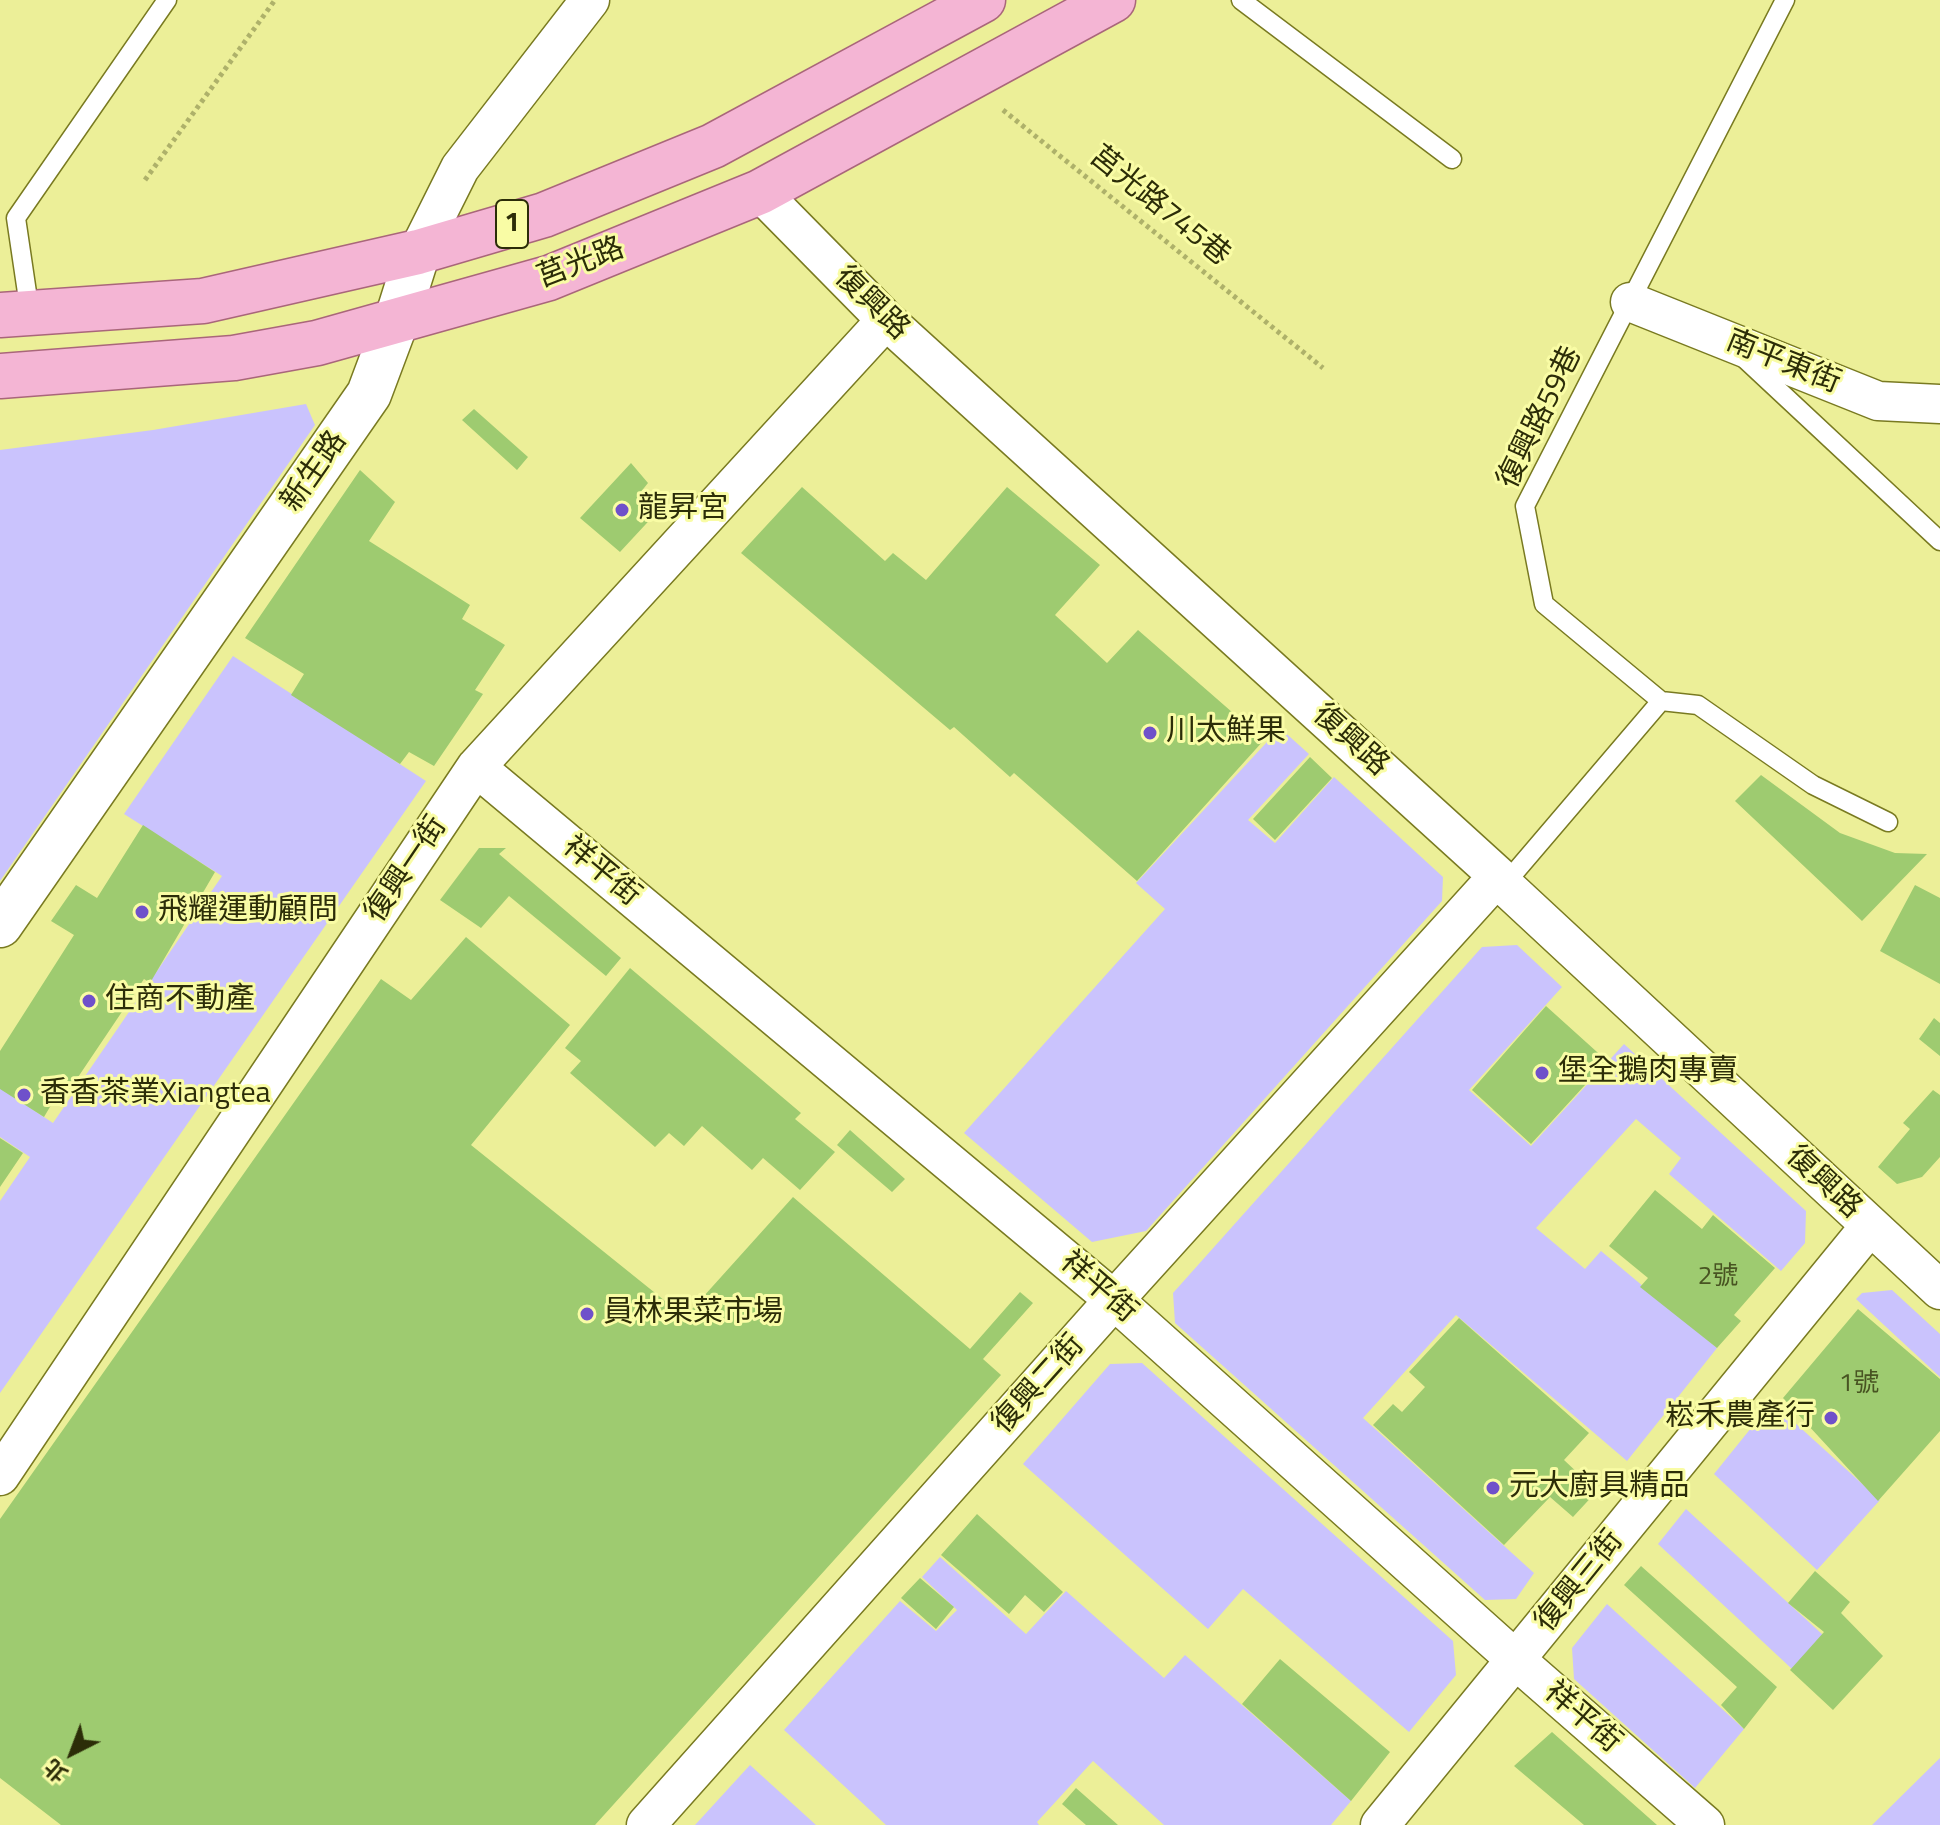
<!DOCTYPE html>
<html>
<head>
<meta charset="utf-8">
<style>
  body { margin:0 }
  #map { position:relative; width:1940px; height:1825px; overflow:hidden; background:#ecef98; font-family:"Titillium Web","Noto Sans TC",sans-serif }
  canvas { display:block }
  .north { position:absolute; left:32px; top:1713px; width:80px; height:80px; -webkit-text-stroke:6px #f9fca5; paint-order:stroke; rotate:222deg; font-size:22px; font-weight:700; line-height:32px; text-align:center; color:#2c2d08 }
  .north::after { content:''; display:block; margin:auto; width:28px; height:36px; background:#2c2d08; clip-path:polygon(50% 0,100% 100%,50% 72%,0 100%) }
</style>
</head>
<body>
<div id="map">
<canvas width="1940" height="1825"></canvas>
<div class="north">北</div>
</div>
<script>
const ctx = document.querySelector('canvas').getContext('2d');
ctx.lineJoin = 'round';
function fill(path, color) {
  ctx.fillStyle = color;
  ctx.fill(path, 'evenodd');
}
function shape(rows) {
  const path = new Path2D();
  for (const r of rows) {
    path.moveTo(r[0], r[1]);
    for (let i = 2; i < r.length; i += 2) path.lineTo(r[i], r[i + 1]);
  }
  return path;
}
function trace(path, color, width, dash) {
  ctx.strokeStyle = color;
  ctx.lineWidth = width;
  ctx.lineCap = dash ? 'butt' : 'round';
  ctx.setLineDash(dash || []);
  ctx.stroke(path);
}
function write(font, color, halo, rows, align = 'center') {
  ctx.font = font + ' "Titillium Web","Noto Sans TC",sans-serif';
  ctx.lineWidth = 6;
  ctx.setLineDash([]);
  ctx.textBaseline = 'middle';
  ctx.strokeStyle = halo;
  ctx.fillStyle = color;
  for (const [text, x, y, turn = 0] of rows) {
    ctx.save();
    ctx.translate(x, y);
    ctx.rotate((+turn || 0) * Math.PI / 180);
    ctx.textAlign = isNaN(turn) ? turn : align;
    if (halo) ctx.strokeText(text, 0, 0);
    ctx.fillText(text, 0, 0);
    ctx.restore();
  }
}
fill(shape([
  [306,404,315,425,0,881,0,450,153,430],
  [233,656,426,781,0,1393,0,1201,30,1157,0,1137,0,1088,53,1123,222,876,124,814],
  [1280,728,1309,754,1248,820,1275,843,1334,777,1443,877,1442,901,1146,1231,1092,1242,964,1133,1165,909,1136,883],
  [1517,945,1562,987,1469,1090,1531,1146,1624,1044,1806,1211,1805,1243,1781,1271,1669,1174,1681,1158,1636,1119,1536,1228,1585,1269,1601,1251,1717,1348,1627,1461,1456,1315,1363,1418,1534,1573,1516,1599,1485,1600,1175,1323,1173,1293,1482,947],
  [1892,1290,1940,1334,1940,1377,1856,1299,1862,1293],
  [1142,1363,1453,1641,1456,1675,1409,1732,1243,1589,1208,1629,1023,1464,1110,1364],
  [1772,1402,1880,1500,1817,1570,1714,1474],
  [1686,1509,1823,1635,1792,1669,1658,1544],
  [940,1557,1026,1634,1066,1591,1164,1678,1185,1655,1351,1801,1331,1825,1164,1825,1093,1761,1037,1822,1039,1825,886,1825,784,1730,900,1601,936,1631,957,1610,922,1577],
  [1607,1604,1744,1729,1695,1788,1574,1679,1572,1648],
  [1940,1758,1940,1825,1872,1825],
  [750,1765,816,1825,695,1825]
]), '#cac3fd');
fill(shape([
  [474,409,528,457,517,470,462,420],
  [631,463,648,483,640,493,658,511,620,552,580,518],
  [360,470,395,502,369,541,470,605,462,619,505,645,475,690,483,694,434,766,409,752,400,764,291,695,304,674,245,638],
  [802,487,885,561,893,553,926,580,1007,487,1100,565,1055,615,1107,663,1138,630,1264,740,1137,881,1014,773,1010,777,954,727,950,730,741,553],
  [1310,757,1332,778,1275,840,1253,819],
  [1761,775,1840,833,1895,853,1927,854,1862,921,1735,801],
  [143,825,215,872,150,983,144,979,66,1095,60,1090,44,1117,0,1089,0,1051,74,935,51,921,76,885,97,898],
  [479,848,506,848,499,854,621,958,606,976,509,896,481,928,440,900],
  [1915,885,1940,898,1940,984,1880,951],
  [466,937,570,1025,471,1145,685,1317,793,1197,970,1349,1020,1292,1033,1303,983,1359,1001,1375,595,1825,61,1825,0,1778,0,1519,381,979,411,1000],
  [630,968,801,1113,795,1119,835,1152,800,1190,763,1158,752,1170,702,1126,684,1146,669,1133,655,1147,570,1073,581,1061,565,1048],
  [1546,1006,1607,1061,1531,1144,1472,1090],
  [1934,1018,1940,1023,1940,1056,1919,1039],
  [1933,1090,1940,1095,1940,1157,1922,1177,1897,1184,1878,1167,1910,1129,1903,1123],
  [850,1130,905,1179,892,1192,837,1145],
  [0,1138,23,1153,0,1187],
  [1655,1190,1702,1229,1713,1215,1775,1268,1734,1315,1741,1321,1717,1348,1640,1287,1648,1278,1609,1246],
  [1858,1309,1940,1379,1940,1431,1878,1501,1783,1398],
  [1459,1318,1589,1433,1564,1460,1597,1491,1573,1517,1550,1497,1504,1545,1373,1425,1393,1404,1402,1412,1425,1387,1409,1372],
  [977,1514,1063,1592,1044,1612,1025,1595,1009,1614,941,1555],
  [1641,1566,1777,1687,1744,1729,1721,1705,1737,1687,1624,1585],
  [1815,1571,1850,1602,1841,1613,1883,1656,1833,1710,1790,1670,1824,1632,1788,1603],
  [920,1578,954,1607,936,1629,901,1598],
  [1280,1659,1390,1752,1351,1801,1242,1704],
  [1552,1732,1657,1825,1584,1825,1514,1766],
  [1076,1788,1118,1825,1086,1825,1062,1804]
]), '#9ecb70');
const service = shape([
  [1241,0,1452,159],
  [30,313,16,218,167,0],
  [1746,360,1940,541],
  [1661,701,1698,705,1813,785,1888,822],
  [1504,885,1661,701,1544,604,1525,506,1785,0]
]);
const minor = shape([
  [760,192,886,320,1498,876,1504,885,1940,1290],
  [418,252,460,168,590,0],
  [1630,302,1878,401,1940,404],
  [476,767,1114,1300,1516,1660,1705,1825],
  [0,1476,476,767,886,320],
  [646,1825,1114,1300,1498,876],
  [1380,1825,1870,1226]
]);
const tertiary = shape([
  [0,925,369,394,396,322,418,252]
]);
const primary = shape([
  [0,315,203,301,418,252,544,215,713,146,983,0],
  [0,376,234,358,317,343,549,278,760,192,1113,0]
]);
trace(service, '#797a21', 21);
trace(minor, '#797a21', 41);
trace(tertiary, '#797a21', 47);
trace(primary, '#a9667a', 47);
trace(shape([
  [1003,110,1323,368],
  [145,180,275,0]
]), '#aeb16a', 5, [4, 4]);
trace(service, '#fff', 18);
trace(minor, '#fff', 38);
trace(tertiary, '#fff', 44);
trace(primary, '#f4b5d4', 44);
for (const [x, y, r, color] of [
  [622,510,8,"#6f51ca"],
  [1150,733,8,"#6f51ca"],
  [142,912,8,"#6f51ca"],
  [89,1001,8,"#6f51ca"],
  [1542,1073,8,"#6f51ca"],
  [24,1095,8,"#6f51ca"],
  [587,1314,8,"#6f51ca"],
  [1831,1418,8,"#6f51ca"],
  [1493,1488,8,"#6f51ca"]
]) {
  const dot = new Path2D();
  dot.arc(x, y, r, 0, 2 * Math.PI);
  ctx.fillStyle = color;
  ctx.fill(dot);
  trace(dot, '#f9fca5', 3);
}
write('26px', '#485422', null, [
  ["2號",1718,1278],
  ["1號",1859,1385]
]);
for (const [x, y, w] of [
  [512,224,32]
]) {
  const box = new Path2D();
  box.roundRect(x - w / 2, y - 24, w, 48, 6);
  ctx.fillStyle = '#f9fca5';
  ctx.fill(box);
  trace(box, '#2c2d08', 2);
}
write('bold 28px', '#2c2d08', null, [
  ["1",512,224]
]);
write('30px', '#2c2d08', '#f9fca5', [
  ["莒光路745巷",1159,207,39],
  ["莒光路",581,264,-21],
  ["復興路",871,304,44],
  ["南平東街",1783,363,22],
  ["復興路59巷",1541,418,-64],
  ["新生路",315,472,-55],
  ["復興路",1350,741,42],
  ["復興一街",407,870,-56],
  ["祥平街",601,872,40],
  ["復興路",1823,1183,43],
  ["祥平街",1098,1288,41],
  ["復興二街",1039,1385,-48],
  ["復興三街",1580,1582,-51],
  ["祥平街",1582,1718,41]
]);
write('30px', '#2c2d08', '#f9fca5', [
  ["龍昇宮",638,510],
  ["川太鮮果",1166,733],
  ["飛耀運動顧問",158,912],
  ["住商不動產",105,1001],
  ["堡全鵝肉專賣",1558,1073],
  ["香香茶業Xiangtea",40,1095],
  ["員林果菜市場",603,1314],
  ["崧禾農產行",1815,1418,"right"],
  ["元大廚具精品",1509,1488]
], 'left');
</script>
</body>
</html>
